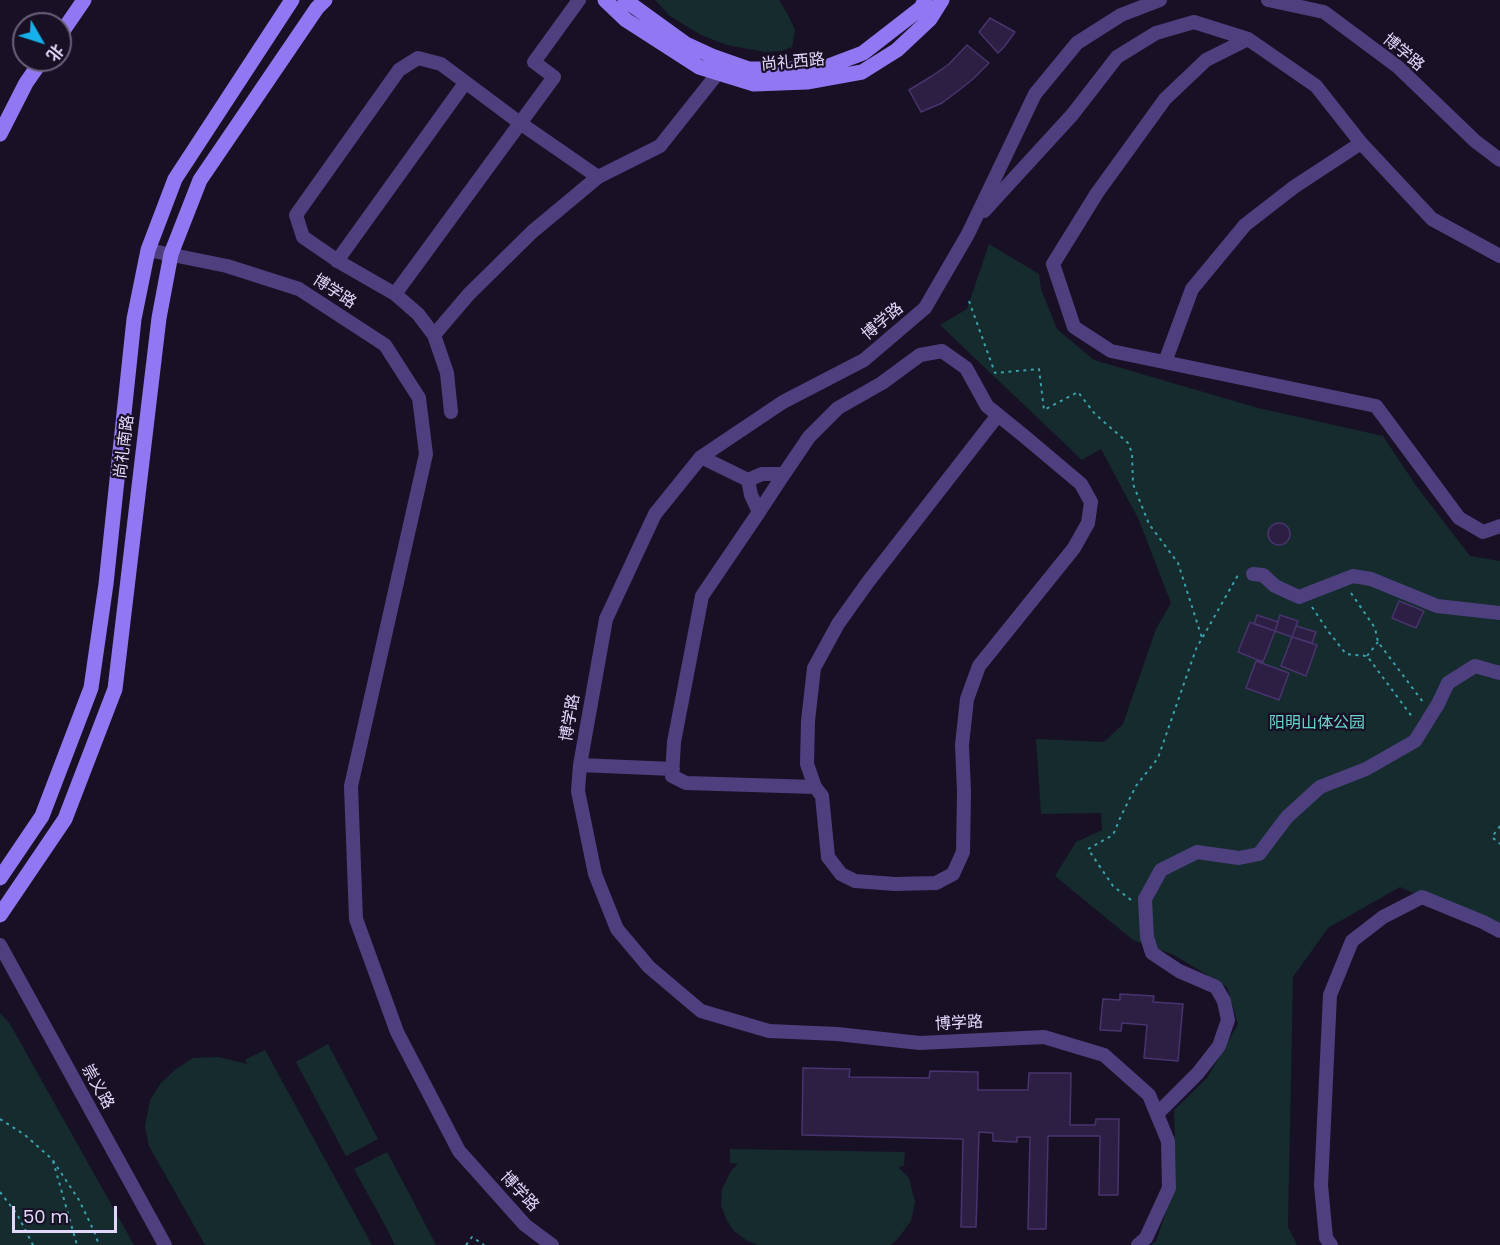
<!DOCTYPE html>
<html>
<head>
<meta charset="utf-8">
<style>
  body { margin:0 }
  #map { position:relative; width:1500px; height:1245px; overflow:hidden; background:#181125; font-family:Poppins,"Noto Sans SC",sans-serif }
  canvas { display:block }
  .north { position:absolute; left:12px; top:12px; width:60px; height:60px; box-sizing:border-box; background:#181125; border:2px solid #69617b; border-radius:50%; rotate:129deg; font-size:16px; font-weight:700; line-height:24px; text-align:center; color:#e2d8fb }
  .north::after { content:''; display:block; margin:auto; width:21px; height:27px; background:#16b0ea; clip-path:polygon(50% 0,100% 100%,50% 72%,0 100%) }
  .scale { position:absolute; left:12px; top:1206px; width:105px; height:27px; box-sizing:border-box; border:3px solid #e2d8fb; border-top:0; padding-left:8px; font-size:18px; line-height:21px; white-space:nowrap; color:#e2d8fb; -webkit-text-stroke:4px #181125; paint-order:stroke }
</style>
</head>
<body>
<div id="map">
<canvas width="1500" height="1245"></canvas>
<div class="north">北</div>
<div class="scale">50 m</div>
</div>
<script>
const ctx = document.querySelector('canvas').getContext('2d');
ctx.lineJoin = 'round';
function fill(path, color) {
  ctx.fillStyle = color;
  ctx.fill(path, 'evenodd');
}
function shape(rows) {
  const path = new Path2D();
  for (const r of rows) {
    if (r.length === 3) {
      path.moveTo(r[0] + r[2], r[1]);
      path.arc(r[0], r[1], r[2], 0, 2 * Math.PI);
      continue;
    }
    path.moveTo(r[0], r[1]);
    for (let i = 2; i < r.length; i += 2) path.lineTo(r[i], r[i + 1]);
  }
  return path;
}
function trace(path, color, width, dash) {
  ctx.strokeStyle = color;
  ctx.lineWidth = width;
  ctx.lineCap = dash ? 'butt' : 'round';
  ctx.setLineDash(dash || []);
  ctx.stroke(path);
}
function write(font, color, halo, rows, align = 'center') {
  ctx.font = font + ' Poppins,"Noto Sans SC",sans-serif';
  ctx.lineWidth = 4.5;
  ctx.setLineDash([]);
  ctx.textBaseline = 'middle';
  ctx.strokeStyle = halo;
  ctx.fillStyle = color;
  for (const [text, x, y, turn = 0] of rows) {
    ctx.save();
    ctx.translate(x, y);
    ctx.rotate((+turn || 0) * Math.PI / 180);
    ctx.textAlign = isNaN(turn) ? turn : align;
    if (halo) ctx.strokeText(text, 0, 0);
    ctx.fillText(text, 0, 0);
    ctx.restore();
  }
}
fill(shape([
  [655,0,779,0,789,17,795,30,792,47,782,51,765,52,727,45,701,35,670,16],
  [989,244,1039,274,1041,289,1057,329,1094,360,1258,408,1383,436,1417,487,1470,556,1500,561,1500,933,1400,887,1328,928,1293,977,1288,1227,1297,1245,1151,1245,1156,1241,1176,1184,1174,1110,1207,1078,1238,1024,1227,987,1174,955,1133,940,1055,876,1076,842,1102,830,1101,813,1041,814,1036,739,1104,742,1123,724,1156,629,1171,603,1138,518,1101,449,1082,460,940,325,967,309],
  [0,1013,10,1024,134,1245,0,1245],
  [328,1044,378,1139,346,1156,296,1062],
  [265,1050,372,1245,205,1245,149,1146,145,1126,150,1100,161,1083,176,1069,193,1058,218,1057,247,1064,245,1060],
  [730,1149,905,1152,904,1166,898,1167,909,1178,915,1202,911,1221,896,1241,890,1245,757,1245,746,1240,734,1231,726,1219,721,1205,722,1189,731,1171,738,1164,730,1163],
  [387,1152,412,1199,436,1245,395,1245,380,1216,354,1169]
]), '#152b2e');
const building = shape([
  [990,18,1015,32,1004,47,998,53,979,32,990,18],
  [967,45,989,63,973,79,958,91,942,103,921,112,909,90,932,76,949,64,967,45],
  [1279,534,11],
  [1399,601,1424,611,1416,628,1392,618,1399,601],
  [1257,615,1278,622,1275,631,1254,624,1257,615],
  [1280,615,1298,621,1292,637,1275,631,1280,615],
  [1250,622,1275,631,1263,662,1238,652,1250,622],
  [1296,626,1316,632,1312,643,1292,637,1296,626],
  [1292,637,1317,645,1306,676,1281,666,1292,637],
  [1256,661,1289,673,1279,700,1246,688,1256,661],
  [1120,994,1154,996,1153,1002,1183,1004,1178,1061,1144,1058,1147,1025,1122,1023,1121,1031,1100,1030,1103,999,1120,1000,1120,994],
  [803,1068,850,1069,849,1077,929,1078,930,1071,978,1072,978,1090,1028,1090,1029,1073,1071,1073,1070,1125,1095,1125,1096,1119,1119,1119,1118,1195,1099,1195,1100,1136,1048,1136,1046,1229,1028,1229,1030,1137,1017,1137,1017,1142,993,1141,993,1133,979,1132,976,1227,961,1227,963,1139,802,1135,803,1068]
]);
fill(building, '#2d1f44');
trace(building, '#49336e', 1.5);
trace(shape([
  [969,301,995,373,1039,369,1044,410,1078,392,1095,414,1128,443,1132,453,1133,484,1149,524,1178,563,1202,638],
  [1351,593,1375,628,1378,642,1423,702],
  [1312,607,1328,631,1346,654,1367,656,1413,718],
  [1367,656,1378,642],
  [1500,826,1492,837,1500,844],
  [1131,900,1113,886,1088,849,1113,835,1121,816,1136,786,1158,758,1196,649,1238,575],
  [0,1119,25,1135,52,1159,79,1200,94,1231,99,1245],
  [53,1161,77,1245],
  [0,1192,17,1214,33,1245],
  [466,1245,472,1237,484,1245]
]), '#3ba0ad', 2, [3, 4.5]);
trace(shape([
  [1268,0,1324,12,1398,67,1475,141,1500,160],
  [1248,39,1206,60,1165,99,1097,193,1053,264,1074,327,1111,351,1376,406,1459,518,1483,532,1500,526],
  [984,211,1072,115,1117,57,1156,33,1194,22,1248,39,1316,86,1361,143,1432,219,1500,256],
  [148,250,227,266,299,289,385,345,419,398,426,454,351,786,356,919,397,1032,459,1151,525,1225,552,1245],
  [337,261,465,83],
  [395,294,554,77,534,62,579,0],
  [434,335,469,294,532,232,598,177,660,146,718,73],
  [1165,362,1192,289,1245,225,1294,187,1361,143],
  [451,412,447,373,434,335,418,314,395,294,341,263,303,237,296,215,399,70,418,58,441,64,520,123,598,177],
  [701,457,748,480,751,495,759,512,702,596,674,742,672,776,686,783,815,787],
  [748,480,762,474,784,474,809,437,838,408,882,383,920,355,942,351,966,368,987,406,1024,436,1081,484,1091,502,1088,523,1074,548,979,666,967,699,962,745,964,792,963,852,953,874,936,883,895,884,855,881,841,874,828,857,822,796,815,787,807,764,808,721,814,668,838,624,868,582,998,415],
  [759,512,784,474],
  [1253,574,1263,575,1275,586,1299,597,1353,576,1371,579,1437,606,1500,613],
  [580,765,673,769],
  [0,945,165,1245],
  [1157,1114,1198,1073,1219,1046,1228,1020,1224,1001,1216,987,1179,971,1152,953,1147,937,1145,899,1161,870,1197,852,1239,858,1259,854,1287,817,1320,787,1366,769,1415,741,1438,704,1448,683,1475,666,1500,673],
  [1138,1245,1146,1238,1169,1188,1168,1141,1149,1095,1104,1055,1044,1037,920,1043,837,1034,769,1031,701,1011,649,967,617,929,595,874,578,791,580,765,606,619,655,514,701,457,783,402,864,360,925,308,968,234,1035,94,1077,43,1121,15,1160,0],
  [1331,1245,1326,1238,1321,1185,1330,995,1352,941,1383,917,1422,897,1483,922,1500,931]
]), '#4e407f', 14);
trace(shape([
  [605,0,626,20,699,67,754,84,807,82,862,72,897,50,930,19,942,0],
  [625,0,686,44,712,56,749,69,793,69,826,67,863,53,921,8,925,0],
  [60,35,84,0],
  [0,134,26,83,42,60],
  [0,878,42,816,91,688,106,584,134,319,148,250,175,179,292,0],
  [0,915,65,819,115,689,159,318,171,254,200,180,317,8,325,0]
]), '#9078f3', 15);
write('16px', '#e2d8fb', '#181125', [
  ["博学路",1403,53,40],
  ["尚礼西路",793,63,-5],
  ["博学路",334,292,33],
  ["博学路",883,322,-40],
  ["尚礼南路",125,447,-83],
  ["博学路",571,718,-80],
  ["博学路",959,1024,-3],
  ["崇义路",97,1087,61],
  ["博学路",519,1192,47]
]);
write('16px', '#6ad5cd', '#181125', [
  ["阳明山体公园",1317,724]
]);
</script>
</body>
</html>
